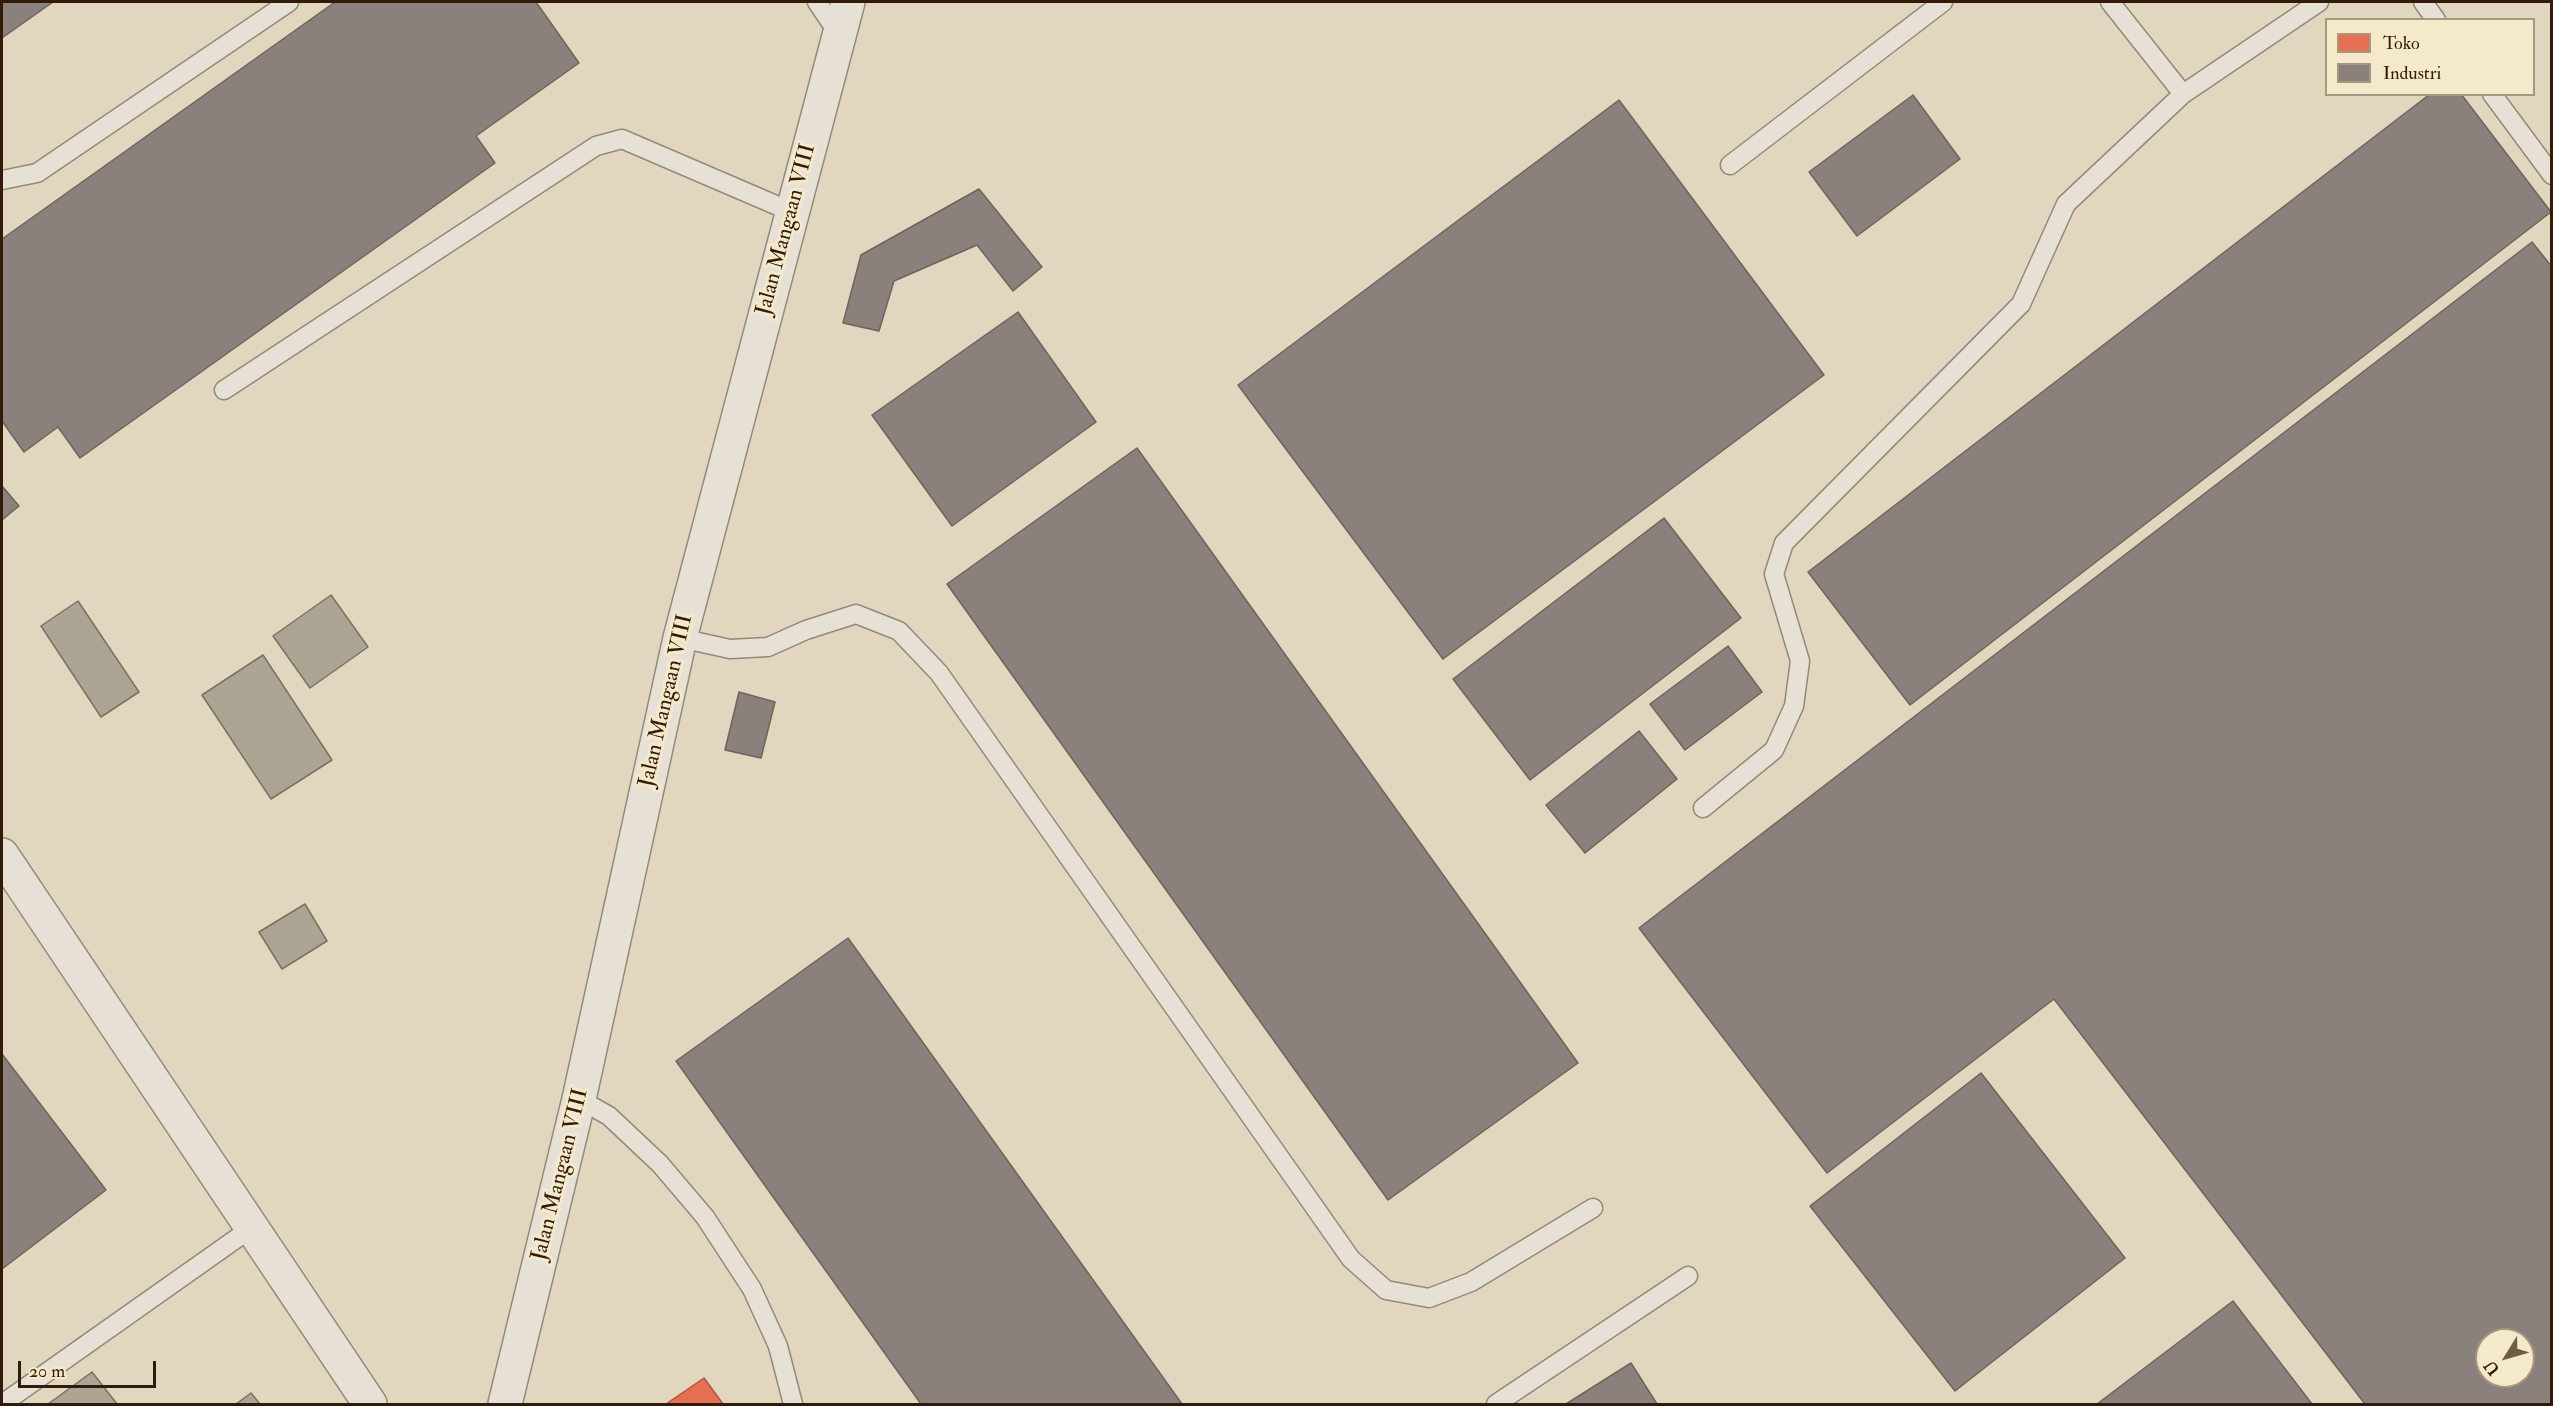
<!DOCTYPE html>
<html>
<head>
<meta charset="utf-8">
<style>
  body { margin:0 }
  #map { position:relative; width:2553px; height:1406px; overflow:hidden; background:#e1d7be; font-family:"IM FELL Double Pica",serif }
  canvas { display:block }
  .frame { position:absolute; inset:0; border:3px solid #311c09; pointer-events:none }
  .legend { position:absolute; left:2325px; top:18px; width:210px; height:78px; box-sizing:border-box; background:#f5e9cc; border:2px solid #a7977e; margin:0; padding:8px 10px; list-style:none; font-size:18px; color:#311c09 }
  .legend li { display:flex; align-items:center; gap:12px; height:30px }
  .legend b { width:30px; border:2px solid #a7977e }
  .north { position:absolute; left:2475px; top:1328px; width:60px; height:60px; box-sizing:border-box; background:#f5e9cc; border:2px solid #a7977e; border-radius:50%; rotate:233deg; font-size:16px; font-weight:700; line-height:24px; text-align:center; color:#311c09 }
  .north::after { content:''; display:block; margin:auto; width:21px; height:27px; background:#6f5d48; clip-path:polygon(50% 0,100% 100%,50% 72%,0 100%) }
  .scale { position:absolute; left:18px; top:1361px; width:138px; height:27px; box-sizing:border-box; border:3px solid #311c09; border-top:0; padding-left:8px; font-size:18px; line-height:21px; white-space:nowrap; color:#311c09; -webkit-text-stroke:4px #f5e9cc; paint-order:stroke }
</style>
</head>
<body>
<div id="map">
<canvas width="2553" height="1406"></canvas>
<div class="frame"></div>
<ul class="legend">
<li><b style="height:16px;background:#e76f51"></b>Toko</li>
<li><b style="height:16px;background:#8a817c"></b>Industri</li>
</ul>
<div class="north">U</div>
<div class="scale">20 m</div>
</div>
<script>
const ctx = document.querySelector('canvas').getContext('2d');
ctx.lineJoin = 'round';
function fill(path, color) {
  ctx.fillStyle = color;
  ctx.fill(path, 'evenodd');
}
function shape(rows) {
  const path = new Path2D();
  for (const r of rows) {
    path.moveTo(r[0], r[1]);
    for (let i = 2; i < r.length; i += 2) path.lineTo(r[i], r[i + 1]);
  }
  return path;
}
function trace(path, color, width, dash) {
  ctx.strokeStyle = color;
  ctx.lineWidth = width;
  ctx.lineCap = dash ? 'butt' : 'round';
  ctx.setLineDash(dash || []);
  ctx.stroke(path);
}
function write(font, color, halo, rows, align = 'center') {
  ctx.font = font + ' "IM FELL Double Pica",serif';
  ctx.lineWidth = 6;
  ctx.setLineDash([]);
  ctx.textBaseline = 'middle';
  ctx.strokeStyle = halo;
  ctx.fillStyle = color;
  for (const [text, x, y, turn = 0] of rows) {
    ctx.save();
    ctx.translate(x, y);
    ctx.rotate((+turn || 0) * Math.PI / 180);
    ctx.textAlign = isNaN(turn) ? turn : align;
    if (halo) ctx.strokeText(text, 0, 0);
    ctx.fillText(text, 0, 0);
    ctx.restore();
  }
}
const shops = shape([
  [704,1378,723,1404,666,1404,704,1378]
]);
fill(shops, '#e76f51');
trace(shops, '#b0563b', 1.5);
const industry = shape([
  [2,2,53,2,2,38,2,2],
  [335,2,536,2,579,63,476,136,495,163,80,458,58,427,24,452,2,421,2,239,335,2],
  [2430,94,2461,94,2551,212,1910,705,1808,572,2430,94],
  [1913,95,1960,159,1857,236,1809,172,1913,95],
  [1619,100,1824,375,1443,659,1238,385,1619,100],
  [979,189,1042,267,1013,291,977,245,894,281,879,331,843,323,861,255,979,189],
  [2532,242,2552,267,2552,1404,2365,1404,2054,999,1827,1173,1639,928,2532,242],
  [2487,1340,2523,1340,2523,1376,2487,1376,2487,1340],
  [1018,312,1096,422,952,526,872,415,1018,312],
  [1137,448,1578,1063,1388,1200,947,584,1137,448],
  [2,486,19,506,2,520,2,486],
  [1664,518,1741,618,1530,780,1453,679,1664,518],
  [1728,646,1762,692,1685,750,1650,704,1728,646],
  [739,692,775,702,761,758,725,750,739,692],
  [1639,731,1677,779,1585,853,1546,805,1639,731],
  [848,938,1182,1404,921,1404,676,1061,848,938],
  [2,1054,106,1190,2,1269,2,1054],
  [1981,1073,2125,1258,1955,1391,1810,1206,1981,1073],
  [2233,1301,2312,1404,2097,1404,2233,1301],
  [1631,1363,1657,1404,1566,1404,1631,1363]
]);
fill(industry, '#8a817c');
trace(industry, '#6f635a', 1.5);
const building = shape([
  [331,595,368,647,310,688,273,636,331,595],
  [78,601,139,692,101,717,41,626,78,601],
  [263,655,332,760,271,799,202,695,263,655],
  [305,904,327,941,282,969,259,932,305,904],
  [92,1372,117,1404,48,1404,92,1372],
  [251,1393,260,1404,236,1404,251,1393]
]);
fill(building, '#ada594');
trace(building, '#797162', 1.5);
const service = shape([
  [817,2,838,33],
  [2110,2,2183,94],
  [2423,2,2436,20],
  [2492,94,2552,175],
  [1730,165,1943,2],
  [2,180,37,173,289,2],
  [224,390,596,146,622,139,792,212],
  [680,638,730,649,768,647,806,630,856,614,899,631,939,673,1351,1259,1386,1290,1429,1298,1471,1282,1593,1208],
  [1703,808,1774,750,1794,706,1800,661,1774,574,1784,543,2021,304,2066,204,2183,94,2319,2],
  [579,1099,609,1116,660,1164,705,1217,752,1289,778,1346,793,1404],
  [2,1404,250,1229],
  [1496,1404,1688,1276]
]);
const tertiary = shape([
  [2,855,370,1404],
  [505,1404,579,1099,680,638,848,2]
]);
trace(service, '#92897a', 21);
trace(tertiary, '#92897a', 36);
trace(service, '#e7e1d5', 18);
trace(tertiary, '#e7e1d5', 33);
write('22px', '#311c09', '#f5e9cc', [
  ["Jalan Mangaan VIII",787,230,-75],
  ["Jalan Mangaan VIII",667,701,-77],
  ["Jalan Mangaan VIII",561,1175,-76]
]);
</script>
</body>
</html>
